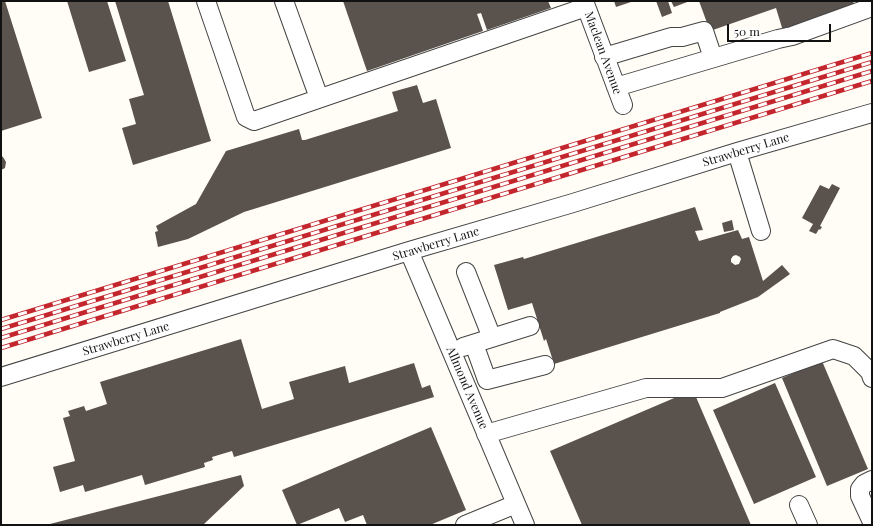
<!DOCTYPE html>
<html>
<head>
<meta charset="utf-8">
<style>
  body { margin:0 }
  #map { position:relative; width:873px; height:526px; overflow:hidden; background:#fffdf5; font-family:"Playfair Display",serif }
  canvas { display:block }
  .frame { position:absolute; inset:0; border:2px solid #111; pointer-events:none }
  .scale { position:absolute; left:727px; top:24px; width:104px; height:18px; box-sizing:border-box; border:2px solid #111; border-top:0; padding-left:5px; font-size:12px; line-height:14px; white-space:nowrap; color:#111; -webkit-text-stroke:3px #fff; paint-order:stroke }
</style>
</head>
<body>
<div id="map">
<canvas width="873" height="526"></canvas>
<div class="frame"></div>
<div class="scale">50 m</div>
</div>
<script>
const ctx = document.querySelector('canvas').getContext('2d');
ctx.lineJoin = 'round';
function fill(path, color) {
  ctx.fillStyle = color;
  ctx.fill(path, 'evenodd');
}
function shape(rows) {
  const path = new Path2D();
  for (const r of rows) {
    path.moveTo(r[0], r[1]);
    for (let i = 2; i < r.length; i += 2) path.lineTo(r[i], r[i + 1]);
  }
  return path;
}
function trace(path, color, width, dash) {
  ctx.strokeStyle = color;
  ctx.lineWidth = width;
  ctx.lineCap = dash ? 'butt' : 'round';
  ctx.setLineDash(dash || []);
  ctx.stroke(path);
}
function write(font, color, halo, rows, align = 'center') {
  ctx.font = font + ' "Playfair Display",serif';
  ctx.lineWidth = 4;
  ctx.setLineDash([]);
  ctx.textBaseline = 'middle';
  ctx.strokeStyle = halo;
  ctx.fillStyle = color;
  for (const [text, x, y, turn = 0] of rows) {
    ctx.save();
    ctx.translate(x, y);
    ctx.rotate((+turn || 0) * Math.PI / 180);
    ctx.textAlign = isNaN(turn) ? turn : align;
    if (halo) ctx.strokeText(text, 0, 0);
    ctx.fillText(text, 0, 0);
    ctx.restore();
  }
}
fill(shape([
  [1,1,5,1,42,118,1,131],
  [67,1,107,1,126,61,89,72],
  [115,1,168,1,211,141,133,165,122,128,136,124,129,99,144,95],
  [343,1,548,1,551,8,487,30,481,13,477,14,483,31,367,71],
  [614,1,634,1,616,7],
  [656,1,668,1,672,13,662,17],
  [671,1,690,1,674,7],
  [699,1,853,1,855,6,783,31,776,8,710,31],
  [417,85,423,103,436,99,451,148,244,212,188,239,158,247,155,232,158,231,156,226,196,204,226,151,299,129,302,140,305,140,398,111,392,92],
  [1,156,3,157,6,162,5,168,1,170],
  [832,184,840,188,820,226,822,227,820,230,819,229,816,234,809,231,813,224,802,218,820,185,829,189],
  [695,207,703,230,695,231,699,241,738,230,742,239,749,237,763,281,782,265,790,274,758,297,720,312,720,313,554,364,546,339,544,341,532,303,508,310,494,265,523,257,524,259],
  [736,255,740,257,741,259,739,264,735,265,731,262,731,259,733,256],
  [732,220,734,230,724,232,722,223],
  [241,339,262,409,294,399,289,382,345,366,349,383,414,363,422,388,430,385,434,397,234,457,232,451,212,457,213,460,204,463,205,467,145,485,142,475,85,492,83,485,60,492,53,467,75,461,63,418,70,416,68,411,84,406,86,411,107,404,100,382],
  [822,361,868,469,827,486,782,378],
  [775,383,816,477,754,504,713,410],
  [693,390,751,525,582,525,550,451],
  [431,427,466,510,430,525,367,525,363,515,345,522,339,508,297,525,282,490],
  [241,475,244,486,203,525,46,525]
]), '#5a524d');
const minor = shape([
  [206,1,246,117,254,121,586,7],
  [284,1,319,98],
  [584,1,623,105],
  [604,57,671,37,682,37,704,31,713,58],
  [616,87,778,39,792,36,872,7],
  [737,152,761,231],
  [409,251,525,525],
  [466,272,492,338],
  [474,344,487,380,545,365],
  [463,347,530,326],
  [1,377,409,251,573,203,737,152,872,113],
  [486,434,646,388,722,388,833,349,854,356,870,372,872,378],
  [872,480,864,484,860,489,860,496,872,522],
  [799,505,808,525],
  [465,525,516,504]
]);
trace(minor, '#444', 20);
trace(minor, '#fff', 18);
const rail = shape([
  [1,320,872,53],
  [1,329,872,62],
  [1,338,872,71],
  [1,348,872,81]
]);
trace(rail, '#c4262e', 4.5);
trace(rail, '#fff', 3, [9]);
write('12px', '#111', '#fff', [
  ["Maclean Avenue",603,53,70],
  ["Strawberry Lane",746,150,-17],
  ["Strawberry Lane",436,244,-17],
  ["Strawberry Lane",126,339,-17],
  ["Allmond Avenue",467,388,67]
]);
</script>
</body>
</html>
